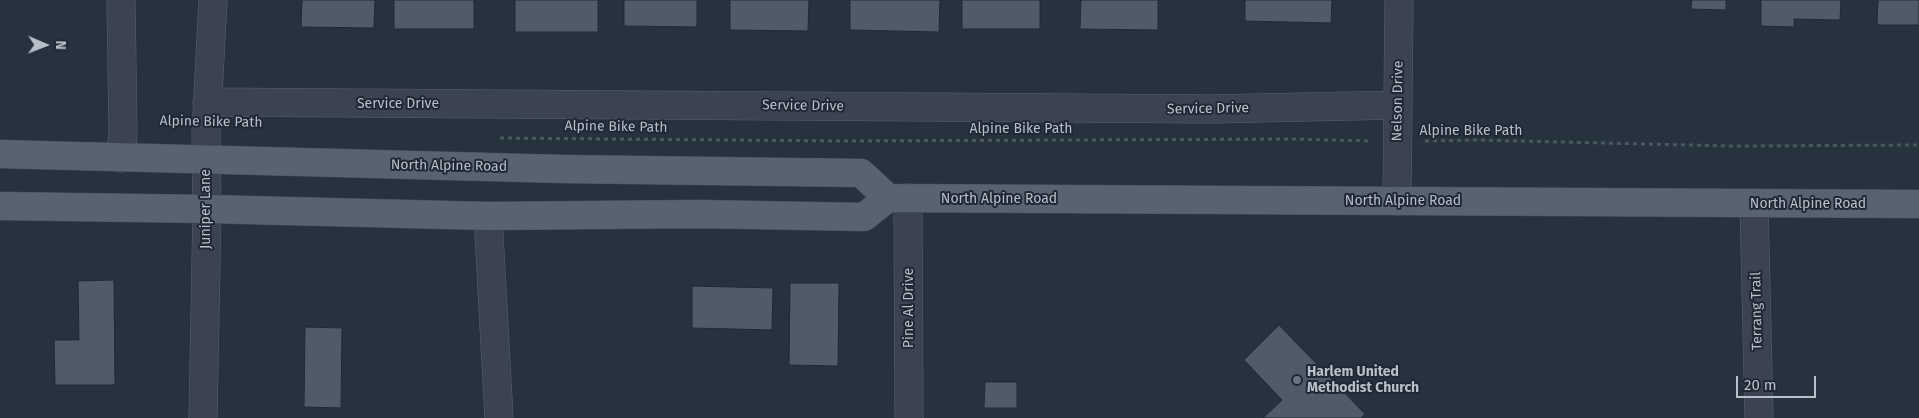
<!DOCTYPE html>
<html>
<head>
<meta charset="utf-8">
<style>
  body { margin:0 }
  #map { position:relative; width:1919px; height:418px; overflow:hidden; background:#27323f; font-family:"Fira Sans",sans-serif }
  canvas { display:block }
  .north { position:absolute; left:20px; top:20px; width:50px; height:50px; -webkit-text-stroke:4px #1f2834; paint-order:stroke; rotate:91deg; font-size:14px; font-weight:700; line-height:20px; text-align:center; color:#b7bfc9 }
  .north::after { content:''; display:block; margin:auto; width:18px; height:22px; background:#b7bfc9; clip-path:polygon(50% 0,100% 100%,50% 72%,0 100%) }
  .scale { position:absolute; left:1736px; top:376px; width:80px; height:22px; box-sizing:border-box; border:2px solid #b7bfc9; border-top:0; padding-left:6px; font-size:15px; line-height:18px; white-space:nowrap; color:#b7bfc9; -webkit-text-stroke:4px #1f2834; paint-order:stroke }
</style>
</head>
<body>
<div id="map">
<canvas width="1919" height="418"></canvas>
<div class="north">N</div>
<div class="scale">20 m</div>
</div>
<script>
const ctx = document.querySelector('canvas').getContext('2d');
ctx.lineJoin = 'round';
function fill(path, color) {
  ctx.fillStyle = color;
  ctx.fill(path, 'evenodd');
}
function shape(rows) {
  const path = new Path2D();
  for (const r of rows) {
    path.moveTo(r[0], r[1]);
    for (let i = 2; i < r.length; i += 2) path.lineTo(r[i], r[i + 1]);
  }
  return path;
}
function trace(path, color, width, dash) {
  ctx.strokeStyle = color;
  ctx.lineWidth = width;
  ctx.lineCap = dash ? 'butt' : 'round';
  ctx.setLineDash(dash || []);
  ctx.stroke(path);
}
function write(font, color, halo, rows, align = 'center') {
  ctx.font = font + ' "Fira Sans",sans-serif';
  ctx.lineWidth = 4;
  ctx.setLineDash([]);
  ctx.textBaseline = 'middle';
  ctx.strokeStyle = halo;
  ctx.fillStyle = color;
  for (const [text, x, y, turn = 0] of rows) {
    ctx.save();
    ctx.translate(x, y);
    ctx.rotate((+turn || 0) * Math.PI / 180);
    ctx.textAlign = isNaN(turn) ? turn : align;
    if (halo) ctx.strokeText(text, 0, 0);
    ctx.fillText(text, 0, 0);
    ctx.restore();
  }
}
const building = shape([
  [302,0,375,0,374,28,301,27,302,0],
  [394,0,474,0,474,29,394,29,394,0],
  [515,0,598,0,598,32,515,32,515,0],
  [624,0,697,0,697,27,624,26,624,0],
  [730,0,809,0,808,31,730,30,730,0],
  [850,0,940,0,939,32,850,30,850,0],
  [962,0,1040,0,1040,29,962,29,962,0],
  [1081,0,1158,0,1158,30,1080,29,1081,0],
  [1245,0,1332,0,1331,23,1245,21,1245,0],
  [1692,0,1726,0,1726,10,1691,9,1692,0],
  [1761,0,1841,0,1840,20,1794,19,1794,27,1761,26,1761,0],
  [1878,0,1919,0,1919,25,1877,25,1878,0],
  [114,280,115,385,55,385,54,340,79,340,78,281,114,280],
  [790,283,839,283,838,366,789,365,790,283],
  [692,286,773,288,772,330,692,328,692,286],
  [1279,325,1365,414,1361,418,1263,418,1282,400,1244,360,1279,325],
  [305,327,342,328,341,408,304,407,305,327],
  [985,382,1017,382,1017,408,984,408,985,382]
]);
fill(building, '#505b6a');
trace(building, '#212a36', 1);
const minor = shape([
  [121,0,123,132,121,158],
  [207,102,1212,109,1398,105],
  [908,198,909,418],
  [1397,201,1399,0],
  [1754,203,1759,418],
  [488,216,499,418],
  [203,418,207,209,206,133,213,0]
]);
const major = shape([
  [0,154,563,169,861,173,888,198],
  [0,206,207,209,488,216,698,214,864,217,888,198,1919,204]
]);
trace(minor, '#58616c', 29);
trace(major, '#474f5b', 29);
trace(shape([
  [500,138,841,141,1292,139,1371,141],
  [1425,141,1476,140,1731,146,1919,145]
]), '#475b5d', 3, [4, 4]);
trace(minor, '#3a434f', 28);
trace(major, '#59636f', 28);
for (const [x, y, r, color] of [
  [1297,380,5,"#6b7280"]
]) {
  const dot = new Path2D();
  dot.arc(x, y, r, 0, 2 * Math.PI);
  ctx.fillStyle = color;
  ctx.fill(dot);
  trace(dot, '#1f2834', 2);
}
write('14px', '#b7bfc9', '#1f2834', [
  ["Nelson Drive",1398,101,-89],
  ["Service Drive",398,104],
  ["Service Drive",803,106,1],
  ["Service Drive",1208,109,-1],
  ["Alpine Bike Path",211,122,1],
  ["Alpine Bike Path",616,127,1],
  ["Alpine Bike Path",1021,129],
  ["Alpine Bike Path",1471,131],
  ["North Alpine Road",449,166,1],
  ["North Alpine Road",999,199],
  ["North Alpine Road",1403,201],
  ["North Alpine Road",1808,204],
  ["Juniper Lane",206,209,-90],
  ["Pine Al Drive",909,308,-90],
  ["Terrang Trail",1757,311,-91]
]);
write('bold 14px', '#b7bfc9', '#1f2834', [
  ["Harlem United",1307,372],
  ["Methodist Church",1307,388]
], 'left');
</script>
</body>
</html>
